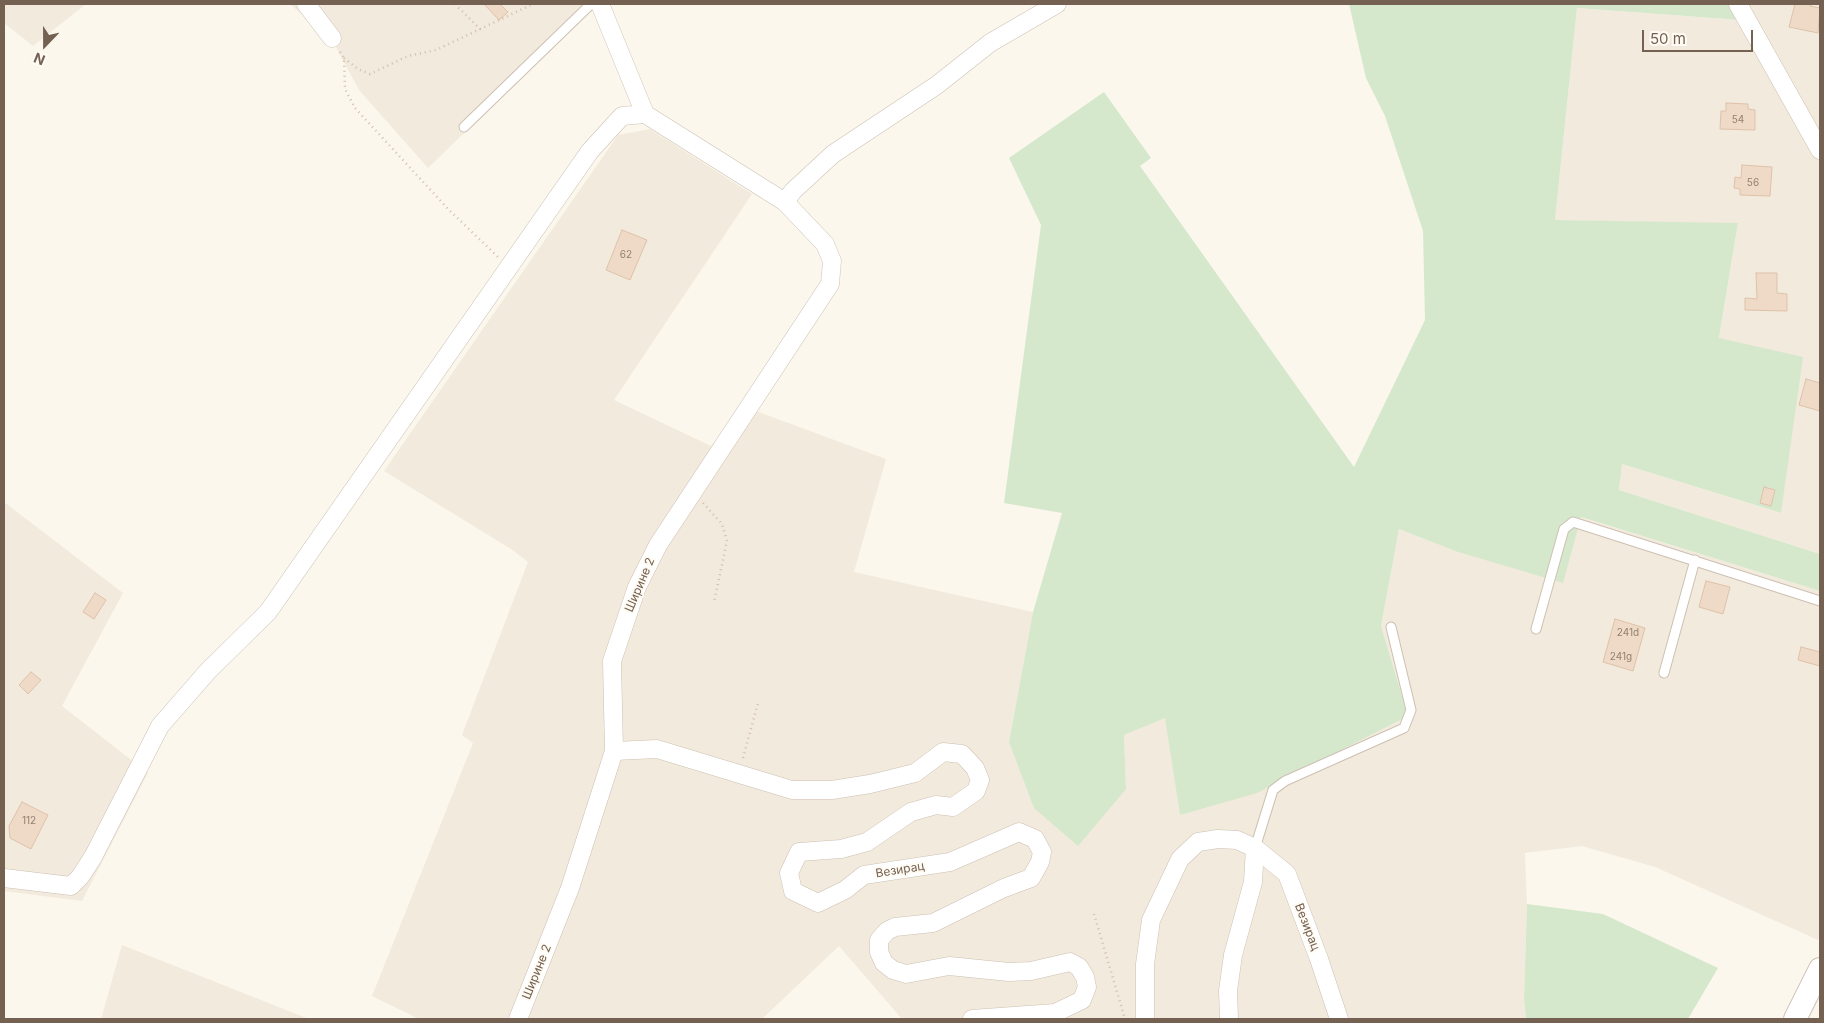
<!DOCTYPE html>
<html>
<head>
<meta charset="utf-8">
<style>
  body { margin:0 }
  #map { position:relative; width:1824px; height:1023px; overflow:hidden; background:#fbf7ed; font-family:Inter,sans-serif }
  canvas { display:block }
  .frame { position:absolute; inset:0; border:5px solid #756151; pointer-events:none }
  .north { position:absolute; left:20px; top:20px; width:50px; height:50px; -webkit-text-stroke:4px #fefbf4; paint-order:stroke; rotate:202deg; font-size:14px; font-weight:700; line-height:20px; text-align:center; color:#756151 }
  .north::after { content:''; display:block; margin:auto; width:18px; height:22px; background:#756151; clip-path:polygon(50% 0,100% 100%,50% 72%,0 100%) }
  .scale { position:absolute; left:1642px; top:30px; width:111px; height:22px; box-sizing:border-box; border:2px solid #756151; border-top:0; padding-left:6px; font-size:15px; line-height:18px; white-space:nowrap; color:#756151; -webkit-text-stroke:4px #fefbf4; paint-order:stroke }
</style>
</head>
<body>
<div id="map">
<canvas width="1824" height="1023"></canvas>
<div class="frame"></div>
<div class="north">N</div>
<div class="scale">50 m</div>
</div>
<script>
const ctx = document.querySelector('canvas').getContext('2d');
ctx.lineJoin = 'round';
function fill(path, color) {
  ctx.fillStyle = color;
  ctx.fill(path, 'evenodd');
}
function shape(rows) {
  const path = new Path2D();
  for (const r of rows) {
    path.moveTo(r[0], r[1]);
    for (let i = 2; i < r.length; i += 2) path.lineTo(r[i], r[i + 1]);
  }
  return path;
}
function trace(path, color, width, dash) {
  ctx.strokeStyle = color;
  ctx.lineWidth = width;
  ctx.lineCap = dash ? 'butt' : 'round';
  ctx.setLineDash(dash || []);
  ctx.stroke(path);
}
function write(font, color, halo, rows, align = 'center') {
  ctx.font = font + ' Inter,sans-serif';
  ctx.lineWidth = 4;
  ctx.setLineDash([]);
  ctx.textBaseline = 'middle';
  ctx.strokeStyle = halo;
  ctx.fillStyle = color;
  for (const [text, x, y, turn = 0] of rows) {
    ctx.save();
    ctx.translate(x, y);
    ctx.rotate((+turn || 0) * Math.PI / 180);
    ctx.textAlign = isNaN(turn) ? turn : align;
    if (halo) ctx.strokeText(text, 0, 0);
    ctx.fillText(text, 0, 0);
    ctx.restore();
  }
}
fill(shape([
  [4,4,86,4,33,46,4,23],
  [290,4,597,4,428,168,359,90,333,42],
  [1730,4,1820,4,1820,554,1619,490,1622,464,1780,513,1719,339,1738,224,1555,220,1577,8,1739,20],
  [650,129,752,194,614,400,711,446,745,407,886,459,854,572,1033,612,1009,742,1126,789,1124,735,1166,717,1180,815,1408,716,1381,626,1399,529,1455,551,1580,517,1820,591,1820,936,1818,940,1655,867,1582,846,1525,853,1527,904,1524,998,1526,1019,902,1019,839,946,762,1019,419,1019,372,996,473,743,462,735,528,562,511,549,384,471,618,135],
  [4,502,123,593,62,706,148,773,82,901,4,891],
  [122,945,309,1019,101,1019]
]), '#f2eadc');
fill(shape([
  [1349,4,1730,4,1740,20,1577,8,1555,220,1738,223,1719,338,1803,357,1781,513,1622,464,1619,490,1820,554,1820,591,1581,517,1563,583,1455,551,1399,529,1381,626,1408,716,1257,793,1180,815,1165,718,1124,735,1126,789,1078,846,1034,808,1009,742,1033,612,1062,513,1004,503,1041,225,1009,158,1104,92,1151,158,1140,166,1354,467,1425,320,1423,231,1385,116,1366,78],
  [1527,904,1603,914,1718,968,1688,1019,1526,1019,1524,998]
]), '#d5e8cc');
const building = shape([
  [484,4,500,4,508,12,499,20,484,4],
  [1795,4,1811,4,1810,6,1820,8,1818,33,1789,27,1795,4],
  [1726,103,1748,104,1748,109,1755,110,1755,130,1720,129,1721,111,1726,111,1726,103],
  [1742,165,1772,167,1770,196,1740,195,1740,189,1734,188,1735,177,1741,178,1742,165],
  [622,230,647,240,630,280,606,270,622,230],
  [1756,273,1777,273,1777,293,1787,294,1787,311,1745,310,1745,298,1757,299,1756,273],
  [1806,379,1820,383,1820,411,1799,405,1806,379],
  [1764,487,1775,490,1771,506,1760,503,1764,487],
  [1706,581,1730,587,1723,614,1699,607,1706,581],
  [95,593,106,600,94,619,83,612,95,593],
  [1615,619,1645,628,1633,671,1603,662,1615,619],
  [1801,647,1820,652,1820,666,1798,660,1801,647],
  [31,672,41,680,28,694,19,685,31,672],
  [22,802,48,815,31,849,10,838,9,826,22,802]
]);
fill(building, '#eedac7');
trace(building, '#dfc2a9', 1);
const service = shape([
  [464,127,591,4],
  [1536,629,1564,529,1573,522,1820,601],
  [1664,673,1695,560],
  [1255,848,1273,790,1285,781,1404,728,1411,710,1391,627]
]);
const minor = shape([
  [306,4,332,38],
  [600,4,645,114],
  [1738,4,1820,150],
  [785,202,793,191,833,154,937,85,990,43,1057,4],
  [614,751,657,749,792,790,832,790,870,784,915,773,943,752,962,754,975,768,980,780,976,791,953,807,936,805,911,812,867,842,841,849,799,852,789,873,793,891,818,903,845,890,864,875,950,862,1019,832,1035,839,1042,852,1040,862,1031,878,1004,888,933,923,895,927,887,931,879,940,879,952,884,963,893,970,906,974,949,966,1009,972,1031,971,1070,962,1079,967,1085,977,1087,987,1082,1000,1055,1013,972,1019],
  [4,878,71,886,80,877,93,857,160,726,208,671,268,612,590,151,622,116,645,114,785,202,825,244,832,261,830,284,658,545,637,587,612,661,614,751,570,888,518,1019],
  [1145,1019,1145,964,1151,920,1180,859,1198,842,1218,839,1237,840,1255,848,1287,874,1319,959,1339,1019],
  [1229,1019,1228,991,1233,955,1253,882,1255,848]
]);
const tertiary = shape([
  [1795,1019,1820,969]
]);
trace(service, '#cdc0b3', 11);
trace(minor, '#cdc0b3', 19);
trace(tertiary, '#cdc0b3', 24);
trace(shape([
  [455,4,481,30],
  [340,52,344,58,345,89,355,108,449,210,498,257],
  [344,58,358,69,370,74,408,56,436,50,533,4],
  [703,503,722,524,727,541,714,602],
  [743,758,758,703],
  [1094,914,1125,1019],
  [4,1019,5,1019]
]), '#d4beaa', 2.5, [1, 4]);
trace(service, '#fff', 9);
trace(minor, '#fff', 18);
trace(tertiary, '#fff', 22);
write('10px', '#937f6e', null, [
  ["54",1738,120],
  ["56",1753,183],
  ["62",626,255],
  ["241d",1628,633],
  ["241g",1621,657],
  ["112",29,821]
]);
write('12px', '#756151', '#fefbf4', [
  ["Ширине 2",640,585,-67],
  ["Везирац",900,870,-9],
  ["Везирац",1307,927,69],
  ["Ширине 2",537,972,-68]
]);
</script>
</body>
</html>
